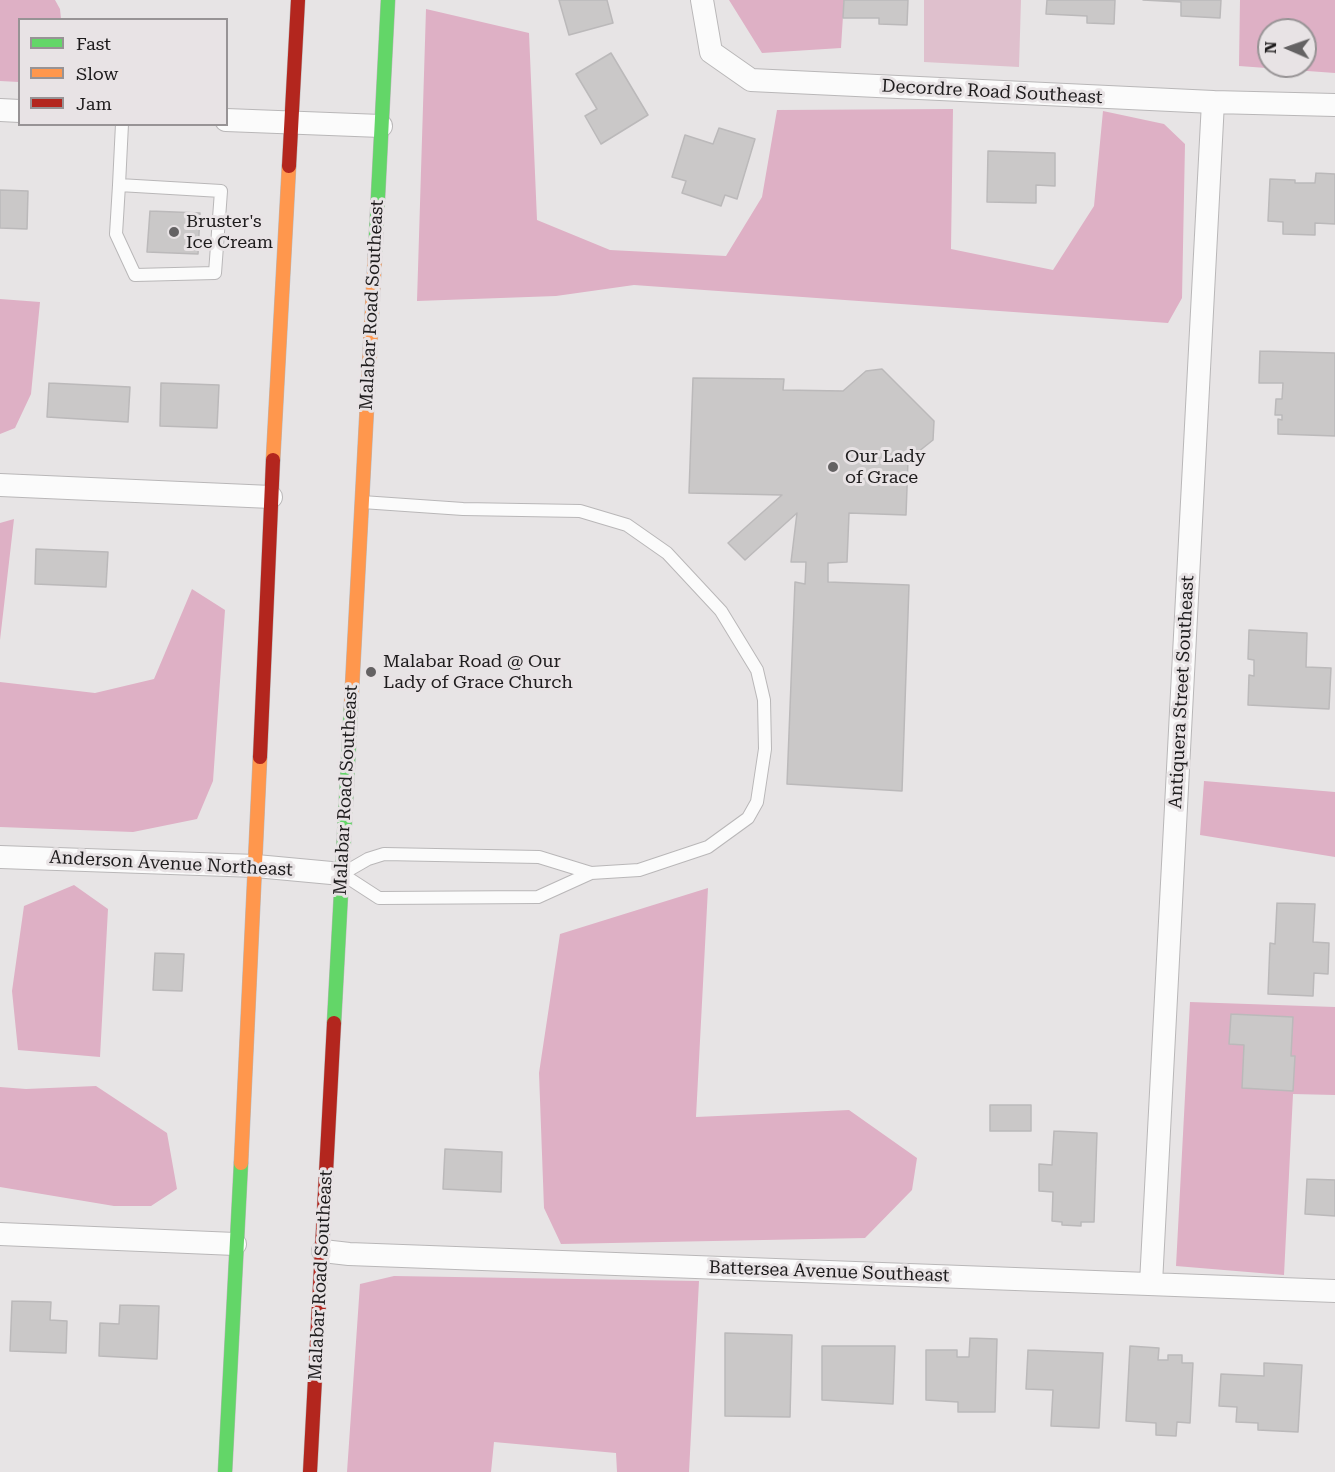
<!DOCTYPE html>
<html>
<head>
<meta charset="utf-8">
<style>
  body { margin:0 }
  #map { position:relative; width:1335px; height:1472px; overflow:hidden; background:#e7e4e5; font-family:"Roboto Serif",serif }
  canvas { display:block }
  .legend { position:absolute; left:18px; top:18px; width:210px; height:108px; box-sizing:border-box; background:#e8e3e5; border:2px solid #979395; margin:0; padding:8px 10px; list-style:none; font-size:18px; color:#1e1c1d }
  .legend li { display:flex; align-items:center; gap:12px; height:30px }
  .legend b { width:30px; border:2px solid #979395 }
  .north { position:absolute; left:1257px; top:18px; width:60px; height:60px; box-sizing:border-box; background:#e8e3e5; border:2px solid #979395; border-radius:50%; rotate:272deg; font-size:16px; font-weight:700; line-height:24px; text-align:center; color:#1e1c1d }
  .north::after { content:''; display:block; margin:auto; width:21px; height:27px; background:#646263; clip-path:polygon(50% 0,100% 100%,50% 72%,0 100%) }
</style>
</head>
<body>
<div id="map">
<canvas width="1335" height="1472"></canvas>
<ul class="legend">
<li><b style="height:8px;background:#63d668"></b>Fast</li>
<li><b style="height:8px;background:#ff974d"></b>Slow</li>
<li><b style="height:8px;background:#b3261e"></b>Jam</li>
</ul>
<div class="north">N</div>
</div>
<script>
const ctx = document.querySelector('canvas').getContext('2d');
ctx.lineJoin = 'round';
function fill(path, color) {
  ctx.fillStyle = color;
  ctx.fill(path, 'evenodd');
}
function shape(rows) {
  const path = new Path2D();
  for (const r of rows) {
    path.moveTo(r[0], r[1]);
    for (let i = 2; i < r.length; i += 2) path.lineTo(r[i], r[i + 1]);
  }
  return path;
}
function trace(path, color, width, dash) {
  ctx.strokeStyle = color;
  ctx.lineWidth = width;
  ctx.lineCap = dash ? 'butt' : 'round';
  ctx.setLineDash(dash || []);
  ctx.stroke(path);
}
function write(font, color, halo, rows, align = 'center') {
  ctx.font = font + ' "Roboto Serif",serif';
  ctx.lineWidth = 6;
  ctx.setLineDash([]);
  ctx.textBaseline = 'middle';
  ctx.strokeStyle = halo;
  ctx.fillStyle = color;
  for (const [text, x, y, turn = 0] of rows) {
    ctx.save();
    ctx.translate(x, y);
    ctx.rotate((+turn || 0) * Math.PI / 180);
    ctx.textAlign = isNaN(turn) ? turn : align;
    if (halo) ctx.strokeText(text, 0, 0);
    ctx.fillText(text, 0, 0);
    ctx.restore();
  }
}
fill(shape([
  [924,0,1021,0,1019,67,924,62]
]), '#dfc0cd');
fill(shape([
  [0,0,55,0,60,9,61,19,20,20,19,82,0,81],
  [729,0,844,0,841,48,762,53],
  [1240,0,1335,0,1335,73,1239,66],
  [1269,30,1305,30,1305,66,1269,66],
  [426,9,529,33,537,220,610,250,726,256,762,197,777,110,953,109,951,249,1053,270,1094,206,1103,111,1164,124,1185,144,1182,298,1168,323,634,285,556,296,417,301],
  [0,299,40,302,31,394,15,428,0,434],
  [14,519,0,640,0,523],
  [192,589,225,610,213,781,197,819,133,832,0,827,0,682,95,693,154,679],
  [1204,781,1335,792,1335,857,1200,835],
  [74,885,108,909,100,1057,18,1050,12,991,24,906],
  [708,888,696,1117,849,1110,917,1158,912,1190,865,1238,561,1244,544,1208,539,1073,560,934],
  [1190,1002,1335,1007,1335,1095,1293,1094,1284,1275,1176,1266],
  [96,1086,167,1133,177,1189,151,1206,114,1206,0,1187,0,1087,26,1089],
  [394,1276,699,1281,689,1472,617,1472,616,1453,494,1442,491,1472,347,1472,360,1284]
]), '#deb0c5');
const building = shape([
  [559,0,607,0,613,23,569,35,559,0],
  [844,0,908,0,907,25,879,24,879,18,843,18,844,0],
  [1047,0,1115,0,1114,24,1087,23,1087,16,1046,14,1047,0],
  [1143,0,1221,0,1220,18,1181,16,1181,2,1143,0],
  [611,53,648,115,601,144,585,116,597,109,576,74,611,53],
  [719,128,755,139,737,199,725,195,721,206,682,193,686,181,672,177,685,135,713,144,719,128],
  [988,151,1055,153,1055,186,1036,185,1036,203,987,202,988,151],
  [1316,173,1335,174,1335,224,1315,223,1315,235,1283,234,1283,222,1268,221,1270,179,1295,180,1295,183,1315,183,1316,173],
  [0,190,28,191,27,229,0,228,0,190],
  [150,211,200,213,198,254,147,252,150,211],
  [1260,351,1335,353,1335,436,1278,434,1278,419,1282,420,1282,415,1275,415,1276,399,1282,399,1283,383,1259,383,1260,351],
  [882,369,934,421,933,440,908,460,906,515,849,513,847,562,828,563,828,582,909,585,902,791,787,784,795,582,805,584,806,562,791,562,797,513,745,560,728,543,782,495,689,493,693,378,784,379,783,390,843,391,866,371,882,369],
  [49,383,130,387,128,422,47,417,49,383],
  [161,383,219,385,217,428,160,426,161,383],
  [36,549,108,552,106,587,35,584,36,549],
  [1249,630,1307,633,1306,667,1331,668,1329,709,1248,705,1249,675,1254,676,1254,660,1248,659,1249,630],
  [1277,903,1315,904,1313,942,1329,943,1328,974,1314,973,1313,996,1268,994,1270,943,1275,944,1277,903],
  [155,953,184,954,182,991,153,990,155,953],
  [1231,1014,1293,1017,1291,1056,1295,1056,1293,1091,1242,1088,1244,1045,1229,1044,1231,1014],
  [990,1105,1031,1105,1031,1131,990,1131,990,1105],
  [1054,1131,1097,1133,1094,1222,1081,1222,1081,1226,1062,1225,1062,1222,1052,1221,1053,1192,1039,1191,1039,1164,1052,1165,1054,1131],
  [445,1149,502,1152,501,1192,443,1189,445,1149],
  [1307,1179,1335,1180,1335,1216,1305,1214,1307,1179],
  [12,1301,51,1302,50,1320,67,1321,66,1353,10,1351,12,1301],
  [120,1305,159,1306,157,1359,99,1356,100,1323,119,1324,120,1305],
  [725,1333,792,1335,790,1417,725,1416,725,1333],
  [970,1338,997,1339,995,1412,958,1412,958,1402,926,1400,926,1350,957,1350,957,1357,969,1357,970,1338],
  [822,1346,895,1346,893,1404,822,1400,822,1346],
  [1130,1346,1159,1348,1158,1360,1168,1360,1168,1355,1182,1355,1182,1363,1193,1363,1190,1423,1177,1422,1176,1436,1156,1435,1156,1423,1126,1421,1130,1346],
  [1028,1350,1103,1353,1099,1428,1051,1426,1053,1390,1026,1389,1028,1350],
  [1264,1363,1302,1365,1298,1432,1258,1430,1258,1423,1236,1422,1237,1407,1219,1406,1221,1374,1264,1376,1264,1363]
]);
fill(building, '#cac8c8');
trace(building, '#bbb9ba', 1.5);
const lane = shape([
  [119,185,221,191,215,273,135,275,116,234,119,185,121,144,122,124],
  [362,502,463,509,580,511,627,525,667,553,721,611,757,670,764,700,765,749,757,802,748,818,708,847,639,870,591,873,538,897,379,898,342,874,368,859,384,854,539,857,591,873]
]);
const street = shape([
  [702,0,711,52,751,80,1213,102,1335,105],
  [0,110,20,111],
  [226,120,381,126],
  [0,485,271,497],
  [0,857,256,866,342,874],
  [0,1234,235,1244],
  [323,1251,349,1254,1335,1291],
  [1151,1283,1213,102]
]);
const fast = shape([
  [375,255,388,0],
  [334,1023,351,707],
  [225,1472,241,1163]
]);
const slow = shape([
  [273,460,289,166],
  [351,707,375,255],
  [241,1163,260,757]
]);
const jam = shape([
  [289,166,298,0],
  [260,757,273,460],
  [310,1472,334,1023]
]);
trace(lane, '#b9b7b8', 14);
trace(street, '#b9b7b8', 24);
trace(fast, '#b9b7b8', 15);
trace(slow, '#b9b7b8', 15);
trace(jam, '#b9b7b8', 15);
trace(lane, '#fbfbfb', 12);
trace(street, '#fbfbfb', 22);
trace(fast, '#63d668', 14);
trace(slow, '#ff974d', 14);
trace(jam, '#b3261e', 14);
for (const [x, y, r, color] of [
  [174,232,6,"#646263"],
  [833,467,6,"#646263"],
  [371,672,6,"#646263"]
]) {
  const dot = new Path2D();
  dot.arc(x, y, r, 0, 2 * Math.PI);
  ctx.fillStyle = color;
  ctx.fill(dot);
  trace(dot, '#e8e3e5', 2);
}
write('18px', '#1e1c1d', '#e8e3e5', [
  ["Decordre Road Southeast",992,92,3],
  ["Malabar Road Southeast",372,305,-87],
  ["Antiquera Street Southeast",1182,692,-87],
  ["Malabar Road Southeast",346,790,-87],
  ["Anderson Avenue Northeast",171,864,3],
  ["Battersea Avenue Southeast",829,1272,2],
  ["Malabar Road Southeast",321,1275,-87]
]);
write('18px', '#1e1c1d', '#e8e3e5', [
  ["Bruster's",186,222],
  ["Ice Cream",186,243],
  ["Our Lady",845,457],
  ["of Grace",845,478],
  ["Malabar Road @ Our",383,662],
  ["Lady of Grace Church",383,683]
], 'left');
</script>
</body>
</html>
